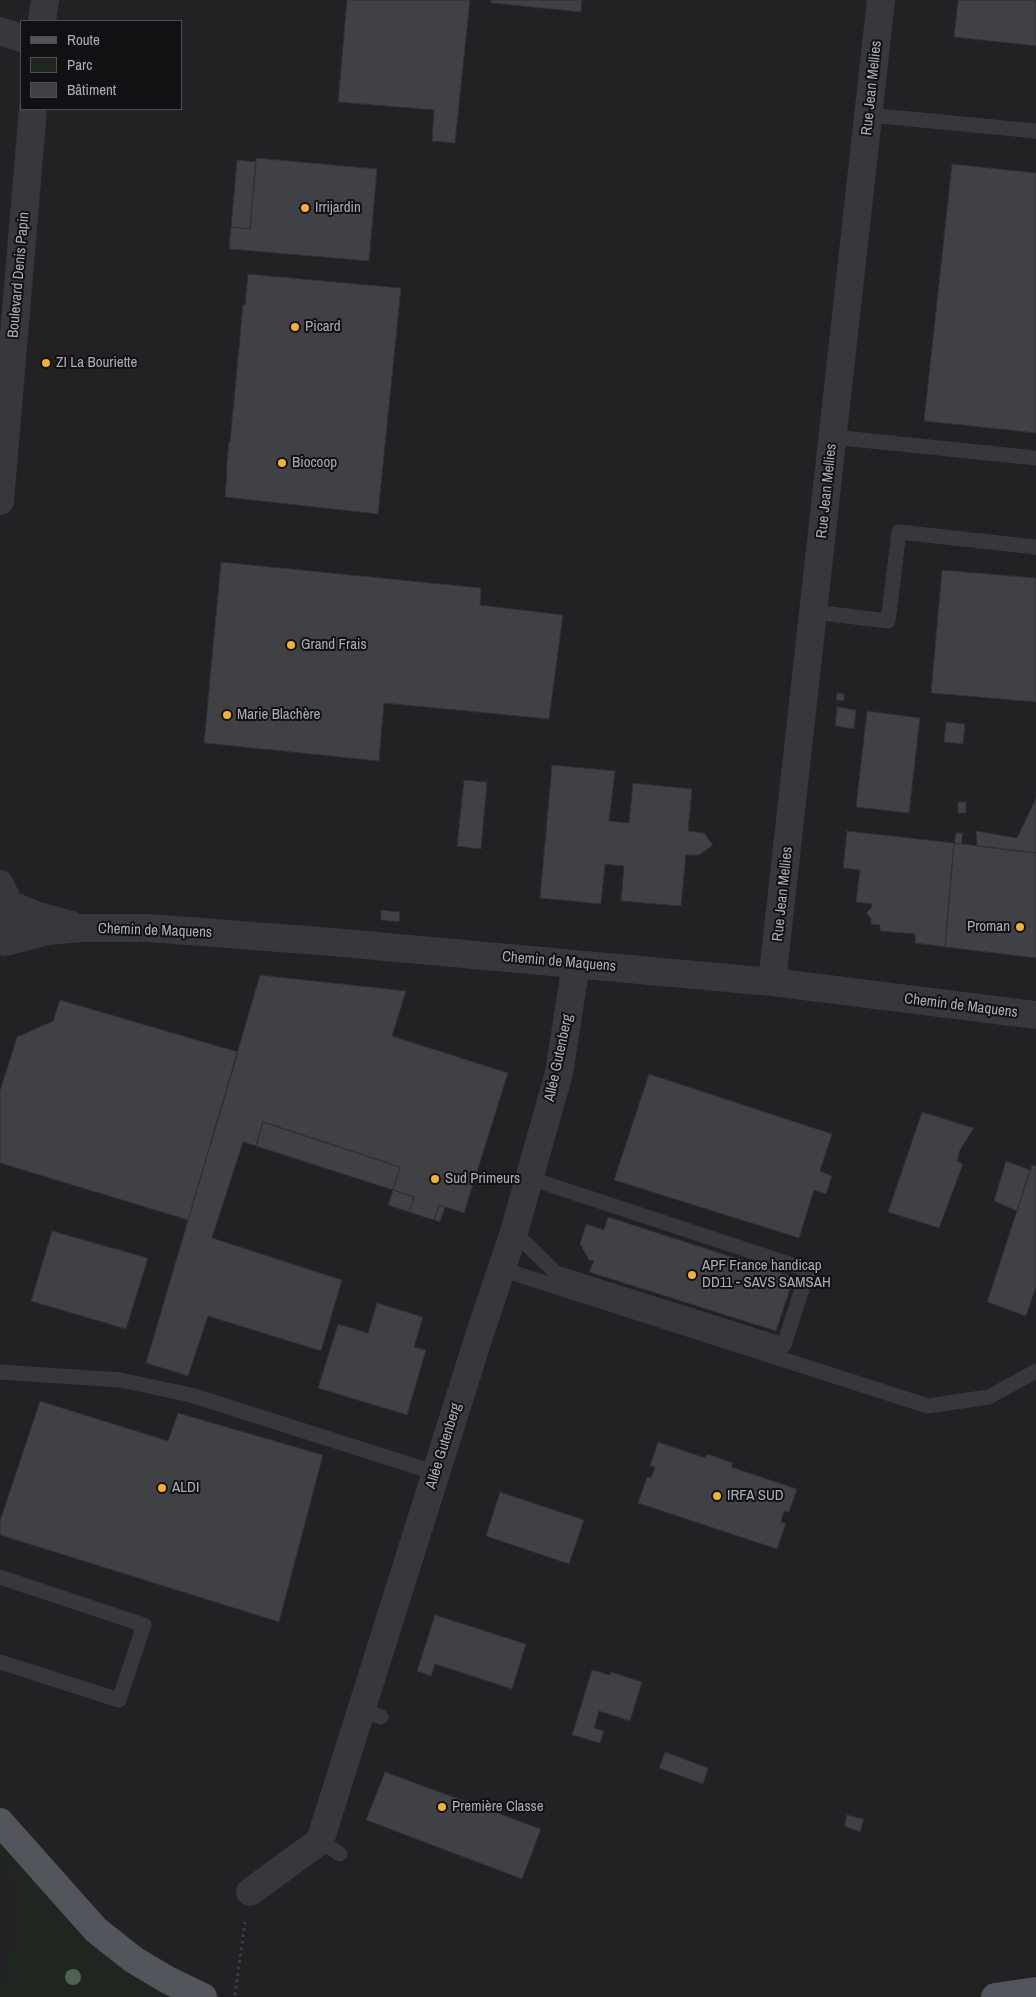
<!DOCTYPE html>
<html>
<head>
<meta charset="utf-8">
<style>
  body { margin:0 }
  #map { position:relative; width:1036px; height:1997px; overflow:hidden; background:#161618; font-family:"Archivo Narrow",sans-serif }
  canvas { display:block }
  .legend { position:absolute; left:20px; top:20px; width:162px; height:90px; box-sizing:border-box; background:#111113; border:1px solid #4d4f55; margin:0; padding:6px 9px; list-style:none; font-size:15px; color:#a8adb8 }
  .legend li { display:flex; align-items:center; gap:10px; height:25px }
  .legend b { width:25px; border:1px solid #4d4f55 }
</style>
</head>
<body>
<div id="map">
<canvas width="1036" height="1997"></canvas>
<ul class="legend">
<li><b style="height:6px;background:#53555c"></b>Route</li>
<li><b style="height:14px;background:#1e261f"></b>Parc</li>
<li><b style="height:14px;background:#404145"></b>Bâtiment</li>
</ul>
</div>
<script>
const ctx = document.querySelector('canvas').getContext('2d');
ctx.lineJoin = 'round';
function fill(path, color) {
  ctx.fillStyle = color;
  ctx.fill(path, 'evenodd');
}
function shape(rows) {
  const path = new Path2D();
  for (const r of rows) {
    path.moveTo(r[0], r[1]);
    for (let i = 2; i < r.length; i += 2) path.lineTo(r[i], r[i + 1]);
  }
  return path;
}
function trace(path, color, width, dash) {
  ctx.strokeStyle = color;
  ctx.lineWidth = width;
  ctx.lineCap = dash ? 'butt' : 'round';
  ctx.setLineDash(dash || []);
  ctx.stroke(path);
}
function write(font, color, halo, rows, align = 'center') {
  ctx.font = font + ' "Archivo Narrow",sans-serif';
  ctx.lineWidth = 4;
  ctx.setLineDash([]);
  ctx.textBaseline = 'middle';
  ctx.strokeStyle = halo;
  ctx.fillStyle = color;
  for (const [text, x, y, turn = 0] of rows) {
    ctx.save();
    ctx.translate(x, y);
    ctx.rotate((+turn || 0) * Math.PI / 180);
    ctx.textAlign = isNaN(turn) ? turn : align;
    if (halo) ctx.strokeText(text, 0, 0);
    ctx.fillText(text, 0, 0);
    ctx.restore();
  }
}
fill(shape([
  [0,0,1036,0,1036,1997,0,1997],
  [21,21,181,21,181,109,21,109]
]), '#222225');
fill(shape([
  [0,1838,179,1997,0,1997,0,1988,5,1978,15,1925,13,1886,0,1857]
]), '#1e261f');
const building = shape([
  [347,0,470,0,455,143,432,141,434,110,338,102,347,0],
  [491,0,582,0,581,12,491,3,491,0],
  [958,0,1036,0,1036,46,954,37,958,0],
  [256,158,377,169,369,261,229,249,231,227,250,229,256,158],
  [237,160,256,162,250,229,231,227,237,160],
  [952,164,1036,173,1036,433,924,421,952,164],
  [248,274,401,288,378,514,225,497,227,471,226,471,229,442,230,442,243,305,245,305,248,274],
  [221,562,481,588,480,605,563,615,549,719,384,703,379,761,204,743,221,562],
  [942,570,1036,578,1036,702,931,693,942,570],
  [837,693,844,694,844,701,836,700,837,693],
  [837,707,856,710,854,729,835,726,837,707],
  [867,711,920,718,909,813,856,807,867,711],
  [946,722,965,724,963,744,944,742,946,722],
  [552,765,615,771,609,821,629,823,633,783,692,789,688,831,704,833,713,845,699,855,686,855,681,906,621,901,624,866,605,864,601,904,540,898,552,765],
  [464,780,487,782,481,849,457,846,464,780],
  [1036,798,1036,853,977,846,976,831,1017,838,1036,798],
  [958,802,966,802,966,813,958,813,958,802],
  [847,831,954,843,945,947,915,943,915,934,880,931,880,925,871,924,871,918,866,913,872,907,872,904,856,902,860,870,843,868,847,831],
  [956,833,963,833,961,844,954,843,956,833],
  [954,843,1036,853,1036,958,945,947,954,843],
  [381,910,400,912,399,922,381,920,381,910],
  [260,975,406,991,392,1036,508,1073,464,1213,439,1205,434,1220,409,1212,414,1197,393,1190,400,1167,263,1122,256,1146,243,1142,212,1238,342,1280,321,1351,208,1316,188,1376,146,1363,260,975],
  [60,1000,238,1052,188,1220,0,1163,0,1091,17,1037,53,1021,60,1000],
  [649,1074,832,1134,820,1171,832,1176,826,1194,814,1190,799,1238,614,1180,649,1074],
  [922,1112,974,1128,960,1150,957,1161,963,1164,939,1228,888,1212,922,1112],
  [263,1122,400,1167,393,1190,256,1146,263,1122],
  [1006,1161,1030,1170,1017,1211,994,1201,1006,1161],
  [1032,1165,1036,1166,1036,1287,1026,1316,987,1302,1032,1165],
  [393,1190,414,1197,409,1212,388,1205,393,1190],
  [439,1205,445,1207,440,1222,434,1220,439,1205],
  [608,1217,794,1277,776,1331,589,1272,594,1261,589,1260,580,1244,586,1224,604,1230,608,1217],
  [52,1231,148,1258,126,1329,31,1301,52,1231],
  [377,1303,423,1317,414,1347,426,1350,407,1415,318,1388,338,1324,368,1333,377,1303],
  [40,1401,168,1441,178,1413,323,1455,279,1622,0,1535,0,1521,40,1401],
  [658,1442,705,1458,707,1454,733,1463,731,1467,797,1489,789,1512,784,1511,781,1522,786,1523,777,1549,638,1503,647,1477,651,1478,655,1467,650,1466,658,1442],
  [500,1492,584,1520,569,1564,486,1536,500,1492],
  [435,1615,526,1644,512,1689,435,1664,431,1676,417,1671,435,1615],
  [592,1670,610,1675,611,1672,642,1682,630,1721,599,1711,594,1728,604,1731,600,1743,572,1735,592,1670],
  [665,1752,708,1768,703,1784,659,1768,665,1752],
  [385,1772,541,1829,522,1879,366,1820,385,1772],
  [847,1815,864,1819,860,1832,844,1826,847,1815]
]);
fill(building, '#404145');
trace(building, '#303034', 1);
trace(shape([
  [235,1995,245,1922]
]), '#3d3f44', 3, [2.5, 4]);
trace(shape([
  [869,115,1036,131],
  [833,437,1036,458],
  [814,612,888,621,899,532,1036,547],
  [514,1232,556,1273,784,1345,808,1270,529,1178],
  [501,1269,928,1406,989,1397,1036,1371],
  [0,1372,120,1380,191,1395,436,1473],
  [0,1577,144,1625,119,1700,0,1662],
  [362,1710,381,1717],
  [320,1841,340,1854]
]), '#37383d', 15);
trace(shape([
  [42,21,45,0],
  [0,31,21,38],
  [0,501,33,109],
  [0,884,9,904,10,923],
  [9,904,35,915,71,925],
  [5,942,48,931,80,928,149,928,332,942,772,982,1036,1015],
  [772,982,881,0],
  [250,1892,320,1841,480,1333,514,1232,559,1073,576,964]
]), '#37383d', 28);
trace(shape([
  [0,1822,96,1930,134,1960,166,1979,203,1997],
  [995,1997,1036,1991]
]), '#53555c', 28);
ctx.fillStyle = '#506452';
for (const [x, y] of [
  [73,1977]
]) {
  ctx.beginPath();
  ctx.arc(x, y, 8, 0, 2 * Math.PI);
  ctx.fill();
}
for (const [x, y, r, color] of [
  [305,208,5,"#f2b134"],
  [295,327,5,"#f2b134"],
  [46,363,5,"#f2b134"],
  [282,463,5,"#f2b134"],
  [291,645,5,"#f2b134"],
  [227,715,5,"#f2b134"],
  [1020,927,5,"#f2b134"],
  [435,1179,5,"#f2b134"],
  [692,1275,5,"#f2b134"],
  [162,1488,5,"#f2b134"],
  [717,1496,5,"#f2b134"],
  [442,1807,5,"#f2b134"]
]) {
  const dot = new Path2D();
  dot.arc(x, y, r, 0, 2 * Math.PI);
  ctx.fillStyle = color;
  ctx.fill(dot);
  trace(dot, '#111113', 2);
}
write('15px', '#a8adb8', '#111113', [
  ["Rue Jean Mellies",872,88,-84],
  ["Boulevard Denis Papin",19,275,-85],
  ["Rue Jean Mellies",827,491,-84],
  ["Rue Jean Mellies",783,894,-84],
  ["Chemin de Maquens",155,931,2],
  ["Chemin de Maquens",559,962,5],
  ["Chemin de Maquens",961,1006,7],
  ["Allée Gutenberg",559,1058,-78],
  ["Allée Gutenberg",444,1446,-73]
]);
write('15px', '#a8adb8', '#111113', [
  ["Irrijardin",315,208],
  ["Picard",305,327],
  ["ZI La Bouriette",56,363],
  ["Biocoop",292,463],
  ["Grand Frais",301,645],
  ["Marie Blachère",237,715],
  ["Proman",1010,927,"right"],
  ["Sud Primeurs",445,1179],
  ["APF France handicap",702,1266],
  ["DD11 - SAVS SAMSAH",702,1283],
  ["ALDI",172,1488],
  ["IRFA SUD",727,1496],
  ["Première Classe",452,1807]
], 'left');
</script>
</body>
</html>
